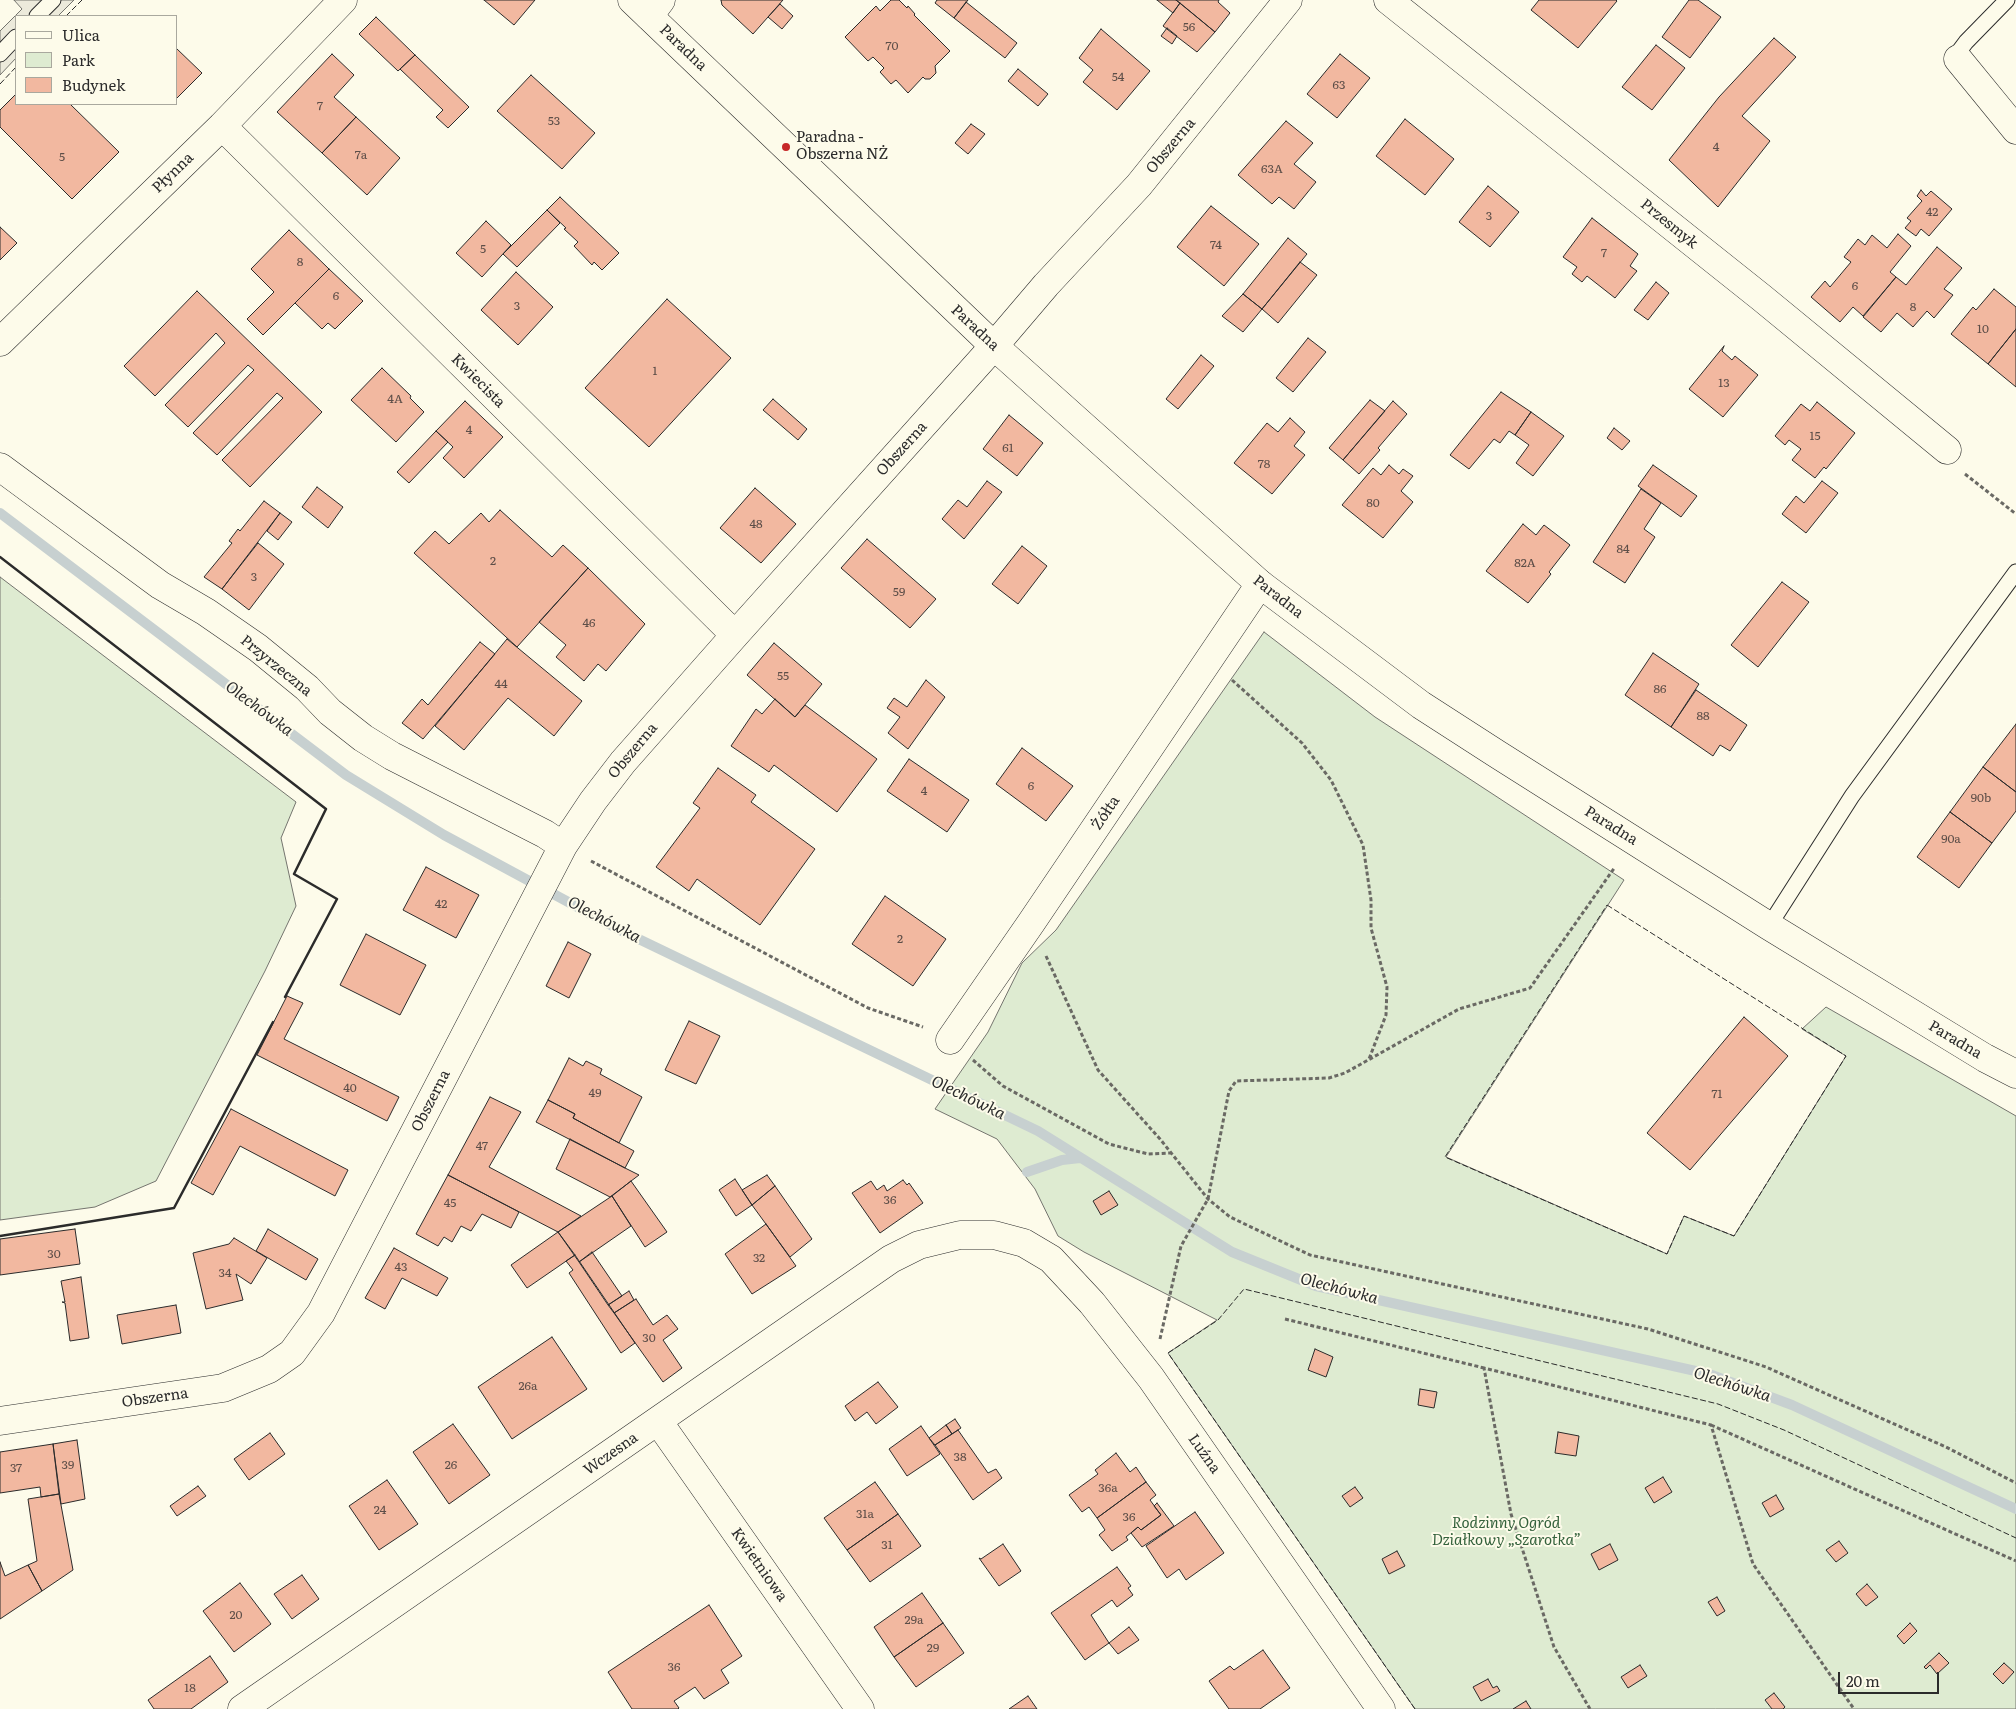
<!DOCTYPE html>
<html>
<head>
<meta charset="utf-8">
<style>
  body { margin:0 }
  #map { position:relative; width:2016px; height:1709px; overflow:hidden; background:#fdfbea; font-family:Literata,serif }
  canvas { display:block }
  .legend { position:absolute; left:15px; top:15px; width:162px; height:90px; box-sizing:border-box; background:#fdfbea; border:1px solid #a9a89e; margin:0; padding:6px 9px; list-style:none; font-size:15px; color:#2b2b2b }
  .legend li { display:flex; align-items:center; gap:10px; height:25px }
  .legend b { width:25px; border:1px solid #a9a89e }
  .scale { position:absolute; left:1838px; top:1672px; width:101px; height:22px; box-sizing:border-box; border:2px solid #2b2b2b; border-top:0; padding-left:6px; font-size:15px; line-height:18px; white-space:nowrap; color:#2b2b2b; -webkit-text-stroke:4px #fdfbea; paint-order:stroke }
</style>
</head>
<body>
<div id="map">
<canvas width="2016" height="1709"></canvas>
<ul class="legend">
<li><b style="height:6px;background:#fdfbea"></b>Ulica</li>
<li><b style="height:14px;background:#deebd1"></b>Park</li>
<li><b style="height:14px;background:#f2b8a0"></b>Budynek</li>
</ul>
<div class="scale">20 m</div>
</div>
<script>
const ctx = document.querySelector('canvas').getContext('2d');
ctx.lineJoin = 'round';
function fill(path, color) {
  ctx.fillStyle = color;
  ctx.fill(path, 'evenodd');
}
function shape(rows) {
  const path = new Path2D();
  for (const r of rows) {
    path.moveTo(r[0], r[1]);
    for (let i = 2; i < r.length; i += 2) path.lineTo(r[i], r[i + 1]);
  }
  return path;
}
function trace(path, color, width, dash) {
  ctx.strokeStyle = color;
  ctx.lineWidth = width;
  ctx.lineCap = dash ? 'butt' : 'round';
  ctx.setLineDash(dash || []);
  ctx.stroke(path);
}
function write(font, color, halo, rows, align = 'center') {
  ctx.font = font + ' Literata,serif';
  ctx.lineWidth = 4;
  ctx.setLineDash([]);
  ctx.textBaseline = 'middle';
  ctx.strokeStyle = halo;
  ctx.fillStyle = color;
  for (const [text, x, y, turn = 0] of rows) {
    ctx.save();
    ctx.translate(x, y);
    ctx.rotate((+turn || 0) * Math.PI / 180);
    ctx.textAlign = isNaN(turn) ? turn : align;
    if (halo) ctx.strokeText(text, 0, 0);
    ctx.fillText(text, 0, 0);
    ctx.restore();
  }
}
const green = shape([
  [0,577,296,802,281,838,296,906,265,971,156,1181,95,1207,0,1220,0,577],
  [1264,632,1375,717,1624,880,1446,1157,1667,1254,1684,1216,1734,1236,1846,1056,1802,1029,1826,1007,2016,1116,2016,1709,1415,1709,1168,1353,1217,1320,1084,1252,1058,1236,1035,1189,997,1139,935,1109,988,1032,1022,963,1056,930,1264,632]
]);
fill(green, '#deebd1');
trace(green, '#74746e', 1);
const parking = shape([
  [14,0,74,0,58,16,16,16,16,58,0,75,0,31,22,9,14,0]
]);
fill(parking, '#eceadb');
trace(parking, '#74746e', 1);
trace(shape([
  [0,513,346,775,444,835,622,931,1038,1131,1232,1252,1316,1286,1709,1374,1792,1405,2016,1509],
  [1027,1172,1062,1160,1080,1158]
]), '#c7d0d0', 10);
const building = shape([
  [484,0,535,0,514,25,484,0],
  [721,0,783,0,753,34,722,5,721,0],
  [891,0,899,0,907,8,908,6,915,14,914,15,950,51,935,66,936,73,930,79,925,79,923,77,908,93,896,80,891,84,880,72,884,68,873,57,868,61,845,37,876,6,880,11,891,0],
  [937,0,968,0,954,18,935,3,937,0],
  [1157,0,1176,0,1180,3,1173,13,1157,0],
  [1176,0,1219,0,1218,2,1230,13,1215,32,1176,0],
  [1539,0,1616,0,1617,1,1578,48,1531,10,1539,0],
  [1689,0,1698,0,1721,17,1690,58,1662,37,1689,0],
  [966,2,1017,43,1005,58,954,18,966,2],
  [1180,3,1215,32,1197,52,1163,26,1180,3],
  [780,4,793,16,782,29,768,17,780,4],
  [376,17,415,55,398,71,359,34,376,17],
  [1167,28,1177,36,1172,44,1161,36,1167,28],
  [1101,29,1150,71,1117,110,1083,82,1093,70,1079,58,1101,29],
  [1774,38,1796,57,1742,116,1770,141,1718,207,1669,160,1719,97,1774,38],
  [1656,45,1685,68,1652,110,1622,87,1656,45],
  [176,48,202,73,176,99,176,48],
  [332,54,354,75,334,97,356,117,322,153,277,112,332,54],
  [1340,54,1370,78,1337,118,1307,94,1340,54],
  [415,55,469,107,448,128,436,117,443,110,400,69,415,55],
  [1018,69,1048,94,1038,106,1008,81,1018,69],
  [531,75,595,133,562,169,497,111,531,75],
  [16,94,16,104,70,104,119,152,72,199,0,127,0,110,16,94],
  [356,117,400,158,367,195,322,153,356,117],
  [1405,119,1454,159,1425,195,1376,156,1405,119],
  [1286,121,1313,143,1294,164,1316,182,1294,209,1279,197,1272,204,1238,175,1286,121],
  [971,124,985,134,968,154,955,143,971,124],
  [1488,186,1519,212,1490,247,1459,222,1488,186],
  [1921,190,1926,196,1931,191,1952,209,1929,236,1921,229,1916,236,1905,228,1911,221,1907,218,1922,201,1917,196,1921,190],
  [560,197,619,253,602,270,594,262,592,265,574,246,578,242,564,229,566,228,547,210,560,197],
  [1211,206,1259,244,1224,286,1177,247,1211,206],
  [547,210,560,223,517,267,503,254,547,210],
  [1592,218,1638,254,1630,266,1637,271,1615,298,1587,276,1582,282,1572,274,1577,267,1563,257,1592,218],
  [486,221,511,245,482,277,456,253,486,221],
  [0,227,17,243,0,260,0,227],
  [289,230,329,269,263,335,247,319,274,292,251,269,289,230],
  [1898,234,1911,246,1890,272,1896,277,1863,316,1853,307,1840,322,1811,297,1825,281,1830,287,1851,262,1844,257,1858,239,1865,245,1872,235,1887,248,1898,234],
  [1288,238,1307,254,1262,309,1243,294,1288,238],
  [1937,247,1962,268,1944,289,1953,295,1934,318,1927,311,1913,327,1897,313,1881,332,1863,317,1896,277,1906,285,1937,247],
  [1300,262,1317,275,1278,323,1262,309,1300,262],
  [329,269,363,301,335,329,328,323,322,329,295,303,329,269],
  [516,272,553,307,518,345,481,310,516,272],
  [1656,282,1669,293,1648,320,1634,310,1656,282],
  [1994,289,2016,307,2016,329,1988,364,1951,334,1973,307,1976,310,1994,289],
  [197,291,322,412,250,487,222,460,283,398,277,393,217,455,193,433,254,370,248,365,188,427,165,405,225,343,216,333,155,396,124,366,197,291],
  [1243,294,1262,309,1243,332,1222,316,1243,294],
  [667,299,731,358,649,447,585,388,667,299],
  [2016,329,2016,387,1988,364,2016,329],
  [1308,338,1326,352,1293,392,1276,378,1308,338],
  [1724,346,1722,351,1732,360,1735,356,1758,375,1723,417,1689,389,1724,346],
  [1201,355,1214,366,1178,409,1166,399,1201,355],
  [382,368,411,396,410,398,424,412,396,442,351,400,382,368],
  [1501,392,1531,412,1515,435,1509,431,1500,443,1494,439,1469,469,1450,455,1501,392],
  [773,399,807,429,798,440,763,410,773,399],
  [1370,400,1385,411,1343,460,1329,448,1370,400],
  [465,401,503,437,464,478,443,458,453,447,436,431,465,401],
  [1393,401,1407,414,1378,448,1380,450,1359,474,1343,460,1393,401],
  [1817,402,1855,433,1826,469,1824,467,1815,478,1792,460,1801,449,1789,440,1785,445,1775,436,1801,404,1810,411,1817,402],
  [1531,412,1564,436,1533,476,1516,463,1529,445,1515,435,1531,412],
  [1009,415,1043,443,1017,476,983,449,1009,415],
  [1290,418,1305,432,1294,446,1305,455,1272,494,1234,463,1267,423,1278,432,1290,418],
  [1614,428,1630,441,1622,450,1607,438,1614,428],
  [436,431,448,442,409,483,397,472,436,431],
  [1389,465,1399,474,1403,469,1413,476,1401,491,1413,502,1383,538,1342,505,1373,468,1381,475,1389,465],
  [1653,465,1697,496,1681,517,1638,486,1653,465],
  [987,481,1002,492,964,539,942,519,958,500,967,507,987,481],
  [1822,481,1838,493,1806,533,1782,514,1796,496,1804,503,1822,481],
  [317,487,343,507,328,528,302,507,317,487],
  [755,488,796,524,761,563,720,528,755,488],
  [1641,489,1661,503,1644,529,1655,537,1625,583,1593,562,1641,489],
  [264,501,280,513,222,589,204,577,232,543,229,541,238,529,240,531,264,501],
  [500,510,552,557,563,545,588,568,517,647,414,553,435,531,449,544,481,513,489,522,500,510],
  [280,513,292,522,278,540,267,531,280,513],
  [1523,524,1536,535,1544,525,1570,545,1549,572,1551,574,1528,603,1486,571,1523,524],
  [867,539,936,599,910,628,841,568,867,539],
  [258,543,284,564,249,610,222,589,258,543],
  [1022,546,1047,566,1018,604,992,584,1022,546],
  [588,568,645,624,606,671,598,664,584,681,556,657,566,645,539,622,588,568],
  [1782,582,1809,602,1758,667,1731,645,1782,582],
  [507,639,582,701,554,736,508,698,464,750,435,726,507,639],
  [480,642,495,654,423,739,402,723,422,699,428,705,480,642],
  [774,643,822,684,795,717,747,675,774,643],
  [1653,653,1699,684,1671,727,1625,695,1653,653],
  [926,680,945,697,908,749,888,733,900,717,887,708,894,698,907,707,926,680],
  [1696,690,1747,725,1730,751,1720,745,1713,756,1671,727,1696,690],
  [775,699,795,717,805,705,877,759,837,812,774,765,769,772,731,746,756,709,762,714,775,699],
  [2016,724,2016,792,1983,767,2016,724],
  [1022,748,1073,786,1046,821,996,784,1022,748],
  [909,759,969,800,947,832,887,791,909,759],
  [1983,767,2016,792,2016,811,1992,843,1950,812,1983,767],
  [718,768,756,795,751,802,815,849,760,925,697,879,689,891,656,867,700,808,693,803,718,768],
  [1950,812,1992,843,1959,888,1917,857,1950,812],
  [426,867,479,895,456,938,403,910,426,867],
  [885,896,946,939,913,986,852,944,885,896],
  [366,934,426,965,400,1015,340,985,366,934],
  [568,942,591,954,569,998,546,986,568,942],
  [287,996,303,1003,284,1039,399,1097,387,1121,257,1055,287,996],
  [1744,1017,1788,1056,1690,1170,1647,1133,1744,1017],
  [689,1021,720,1036,696,1084,665,1070,689,1021],
  [569,1058,583,1066,586,1061,602,1069,600,1074,642,1097,619,1143,573,1118,575,1114,548,1100,569,1058],
  [490,1097,521,1112,489,1167,581,1216,558,1232,448,1175,490,1097],
  [548,1100,575,1114,573,1118,634,1151,625,1168,536,1122,548,1100],
  [231,1109,348,1170,335,1196,240,1146,213,1195,191,1183,231,1109],
  [570,1139,625,1168,639,1175,610,1197,556,1169,570,1139],
  [448,1175,519,1212,511,1228,482,1214,471,1231,461,1226,452,1242,444,1237,438,1246,416,1234,448,1175],
  [767,1175,775,1186,752,1205,742,1190,767,1175],
  [735,1179,752,1205,736,1216,719,1190,735,1179],
  [903,1180,907,1185,909,1183,923,1203,880,1233,852,1193,871,1181,877,1190,884,1185,887,1191,903,1180],
  [631,1181,667,1232,645,1247,612,1196,631,1181],
  [775,1186,812,1239,790,1257,752,1205,775,1186],
  [1109,1191,1118,1205,1101,1215,1093,1201,1109,1191],
  [612,1196,631,1226,579,1262,558,1232,612,1196],
  [766,1224,796,1266,752,1294,725,1254,766,1224],
  [75,1229,80,1264,0,1275,0,1239,75,1229],
  [268,1229,318,1259,306,1280,256,1251,268,1229],
  [558,1232,575,1255,527,1288,511,1265,558,1232],
  [234,1238,267,1258,251,1284,236,1274,243,1300,206,1309,193,1253,229,1244,234,1238],
  [394,1248,448,1278,437,1296,402,1278,385,1309,365,1298,394,1248],
  [592,1252,622,1296,608,1305,579,1262,592,1252],
  [575,1255,635,1343,621,1353,569,1273,573,1270,566,1261,575,1255],
  [81,1277,89,1338,70,1341,65,1303,62,1302,65,1302,61,1281,81,1277],
  [629,1291,634,1300,614,1313,608,1305,629,1291],
  [636,1299,653,1325,667,1315,678,1329,663,1340,682,1368,663,1382,614,1313,636,1299],
  [176,1305,181,1333,122,1344,117,1315,176,1305],
  [552,1337,587,1389,512,1439,478,1387,552,1337],
  [1315,1349,1333,1357,1326,1377,1308,1370,1315,1349],
  [878,1382,898,1407,876,1424,867,1412,855,1421,845,1406,878,1382],
  [1420,1389,1437,1392,1434,1408,1418,1405,1420,1389],
  [955,1419,961,1428,952,1434,946,1425,955,1419],
  [453,1424,490,1475,449,1504,413,1452,453,1424],
  [946,1425,952,1434,935,1445,929,1438,946,1425],
  [921,1426,940,1454,907,1476,889,1449,921,1426],
  [958,1430,988,1473,996,1469,1002,1478,973,1500,935,1445,958,1430],
  [1558,1432,1579,1436,1576,1456,1555,1453,1558,1432],
  [270,1433,285,1454,249,1480,234,1459,270,1433],
  [77,1440,85,1499,61,1504,53,1444,77,1440],
  [53,1444,59,1494,41,1497,40,1487,0,1493,0,1452,53,1444],
  [1116,1453,1130,1472,1136,1467,1146,1482,1097,1518,1089,1507,1082,1512,1069,1495,1098,1474,1095,1470,1116,1453],
  [1663,1477,1672,1492,1654,1503,1645,1488,1663,1477],
  [387,1480,418,1524,379,1550,349,1506,387,1480],
  [875,1482,898,1514,847,1550,824,1518,875,1482],
  [1146,1482,1156,1495,1150,1500,1161,1515,1141,1530,1138,1527,1126,1537,1128,1540,1112,1551,1099,1535,1105,1530,1097,1518,1146,1482],
  [198,1486,206,1496,177,1516,170,1506,198,1486],
  [1355,1487,1363,1498,1350,1507,1342,1496,1355,1487],
  [59,1494,73,1570,42,1591,28,1565,37,1561,28,1499,59,1494],
  [1776,1495,1784,1509,1770,1517,1762,1503,1776,1495],
  [1157,1503,1174,1526,1142,1547,1131,1533,1138,1527,1141,1530,1161,1515,1154,1506,1157,1503],
  [1195,1512,1224,1553,1186,1580,1179,1569,1167,1578,1146,1546,1195,1512],
  [898,1514,921,1546,870,1582,847,1550,898,1514],
  [1839,1541,1848,1553,1836,1562,1826,1550,1839,1541],
  [1003,1544,1021,1571,999,1586,979,1558,981,1559,1003,1544],
  [1610,1544,1618,1560,1599,1570,1591,1554,1610,1544],
  [1397,1551,1405,1566,1389,1574,1382,1559,1397,1551],
  [0,1562,5,1576,28,1565,42,1591,0,1619,0,1562],
  [1117,1567,1131,1586,1128,1588,1133,1595,1117,1607,1112,1600,1091,1615,1109,1643,1085,1660,1051,1613,1117,1567],
  [302,1575,319,1599,292,1619,274,1594,302,1575],
  [240,1583,271,1624,234,1652,203,1611,240,1583],
  [1867,1584,1878,1597,1866,1606,1856,1594,1867,1584],
  [922,1593,943,1623,894,1657,874,1627,922,1593],
  [1717,1597,1725,1611,1717,1616,1708,1602,1717,1597],
  [709,1605,742,1656,721,1670,729,1683,704,1699,695,1687,674,1701,679,1708,678,1709,632,1709,608,1672,709,1605],
  [943,1623,964,1653,916,1687,894,1657,943,1623],
  [1910,1623,1917,1631,1904,1644,1897,1636,1910,1623],
  [1129,1627,1139,1640,1118,1654,1109,1643,1129,1627],
  [1263,1650,1290,1688,1260,1709,1229,1709,1209,1681,1230,1666,1234,1670,1263,1650],
  [1939,1653,1949,1663,1937,1674,1930,1665,1926,1669,1924,1667,1939,1653],
  [210,1656,228,1682,191,1709,154,1709,148,1700,210,1656],
  [2004,1663,2014,1672,2003,1684,1993,1674,2004,1663],
  [1640,1665,1647,1676,1628,1688,1621,1677,1640,1665],
  [1488,1679,1493,1688,1497,1686,1500,1691,1481,1701,1473,1687,1488,1679],
  [1774,1693,1785,1707,1783,1709,1772,1709,1765,1700,1774,1693],
  [1028,1696,1037,1709,1009,1709,1028,1696],
  [1526,1701,1531,1709,1513,1709,1526,1701]
]);
fill(building, '#f2b8a0');
trace(building, '#2b2b2b', 1);
const lane = shape([
  [37,16,53,0],
  [0,54,16,37],
  [1958,59,1960,50,1966,42,2007,0],
  [1769,926,1852,796,2016,572]
]);
const street = shape([
  [1388,0,1762,298,1947,450],
  [649,16,661,0],
  [1958,59,2016,130],
  [222,126,735,635],
  [0,342,222,126,343,0],
  [0,467,160,585,206,612,258,648,307,688,330,712,363,738,392,756,545,834,563,846],
  [950,1040,1031,923,1260,584],
  [0,1421,223,1388,269,1369,292,1353,321,1313,563,846,593,801,623,762,735,635,994,346,1046,285,1139,185,1288,0],
  [658,1421,860,1709],
  [242,1709,891,1259,919,1245,960,1235,994,1235,1024,1243,1051,1259,1092,1303,1151,1378,1381,1709]
]);
const secondary = shape([
  [632,0,994,346,1260,584,1421,705,1497,754,1769,926,1985,1058,2016,1074]
]);
trace(lane, '#2b2b2b', 17);
trace(street, '#2b2b2b', 29);
trace(secondary, '#2b2b2b', 29);
trace(shape([
  [1965,474,2016,514],
  [1232,680,1302,743,1331,780,1363,845,1371,900,1371,928,1387,987,1386,1015,1369,1059],
  [591,861,868,1008,923,1027],
  [1046,956,1098,1070,1160,1139,1208,1199,1230,1217,1310,1255,1648,1329,1735,1357,1766,1367,1946,1447,2016,1483],
  [973,1060,1003,1086,1109,1144,1148,1154,1171,1153],
  [1285,1319,1484,1368],
  [1160,1339,1181,1246,1208,1199,1229,1091,1236,1081,1329,1078,1345,1073,1459,1009,1530,988,1615,867],
  [1711,1425,2016,1561],
  [1590,1709,1554,1647,1511,1514,1484,1368,1711,1425,1753,1564,1854,1709]
]), '#6a6964', 3, [4, 2.5]);
trace(lane, '#fdfbea', 15);
trace(street, '#fdfbea', 28);
trace(secondary, '#fdfbea', 28);
trace(shape([
  [66,16,82,0],
  [0,84,16,67],
  [1607,905,1846,1056,1734,1236,1684,1216,1667,1254,1445,1157,1607,905],
  [1415,1709,1168,1353,1218,1320,1244,1289,1718,1404,1784,1430,2016,1538]
]), '#2b2b2b', 1, [6, 2.5]);
trace(shape([
  [0,557,326,809,294,874,337,899,285,997],
  [0,1236,174,1208,273,1022]
]), '#2b2b2b', 2.5);
for (const [x, y, r, color] of [
  [786,147,5,"#c62828"]
]) {
  const dot = new Path2D();
  dot.arc(x, y, r, 0, 2 * Math.PI);
  ctx.fillStyle = color;
  ctx.fill(dot);
  trace(dot, '#fdfbea', 2);
}
write('12px', '#5d4e48', null, [
  ["56",1189,27],
  ["70",892,46],
  ["54",1118,77],
  ["63",1339,85],
  ["7",320,106],
  ["53",554,121],
  ["4",1716,147],
  ["7a",361,155],
  ["5",62,157],
  ["63A",1272,169],
  ["42",1932,212],
  ["3",1489,216],
  ["74",1216,245],
  ["5",483,249],
  ["7",1604,253],
  ["8",300,262],
  ["6",1855,286],
  ["6",336,296],
  ["3",517,306],
  ["8",1913,307],
  ["10",1983,329],
  ["1",655,371],
  ["13",1724,383],
  ["4A",395,399],
  ["4",469,430],
  ["15",1815,436],
  ["61",1008,448],
  ["78",1264,464],
  ["80",1373,503],
  ["48",756,524],
  ["84",1623,549],
  ["2",493,561],
  ["82A",1525,563],
  ["3",254,577],
  ["59",899,592],
  ["46",589,623],
  ["55",783,676],
  ["44",501,684],
  ["86",1660,689],
  ["88",1703,716],
  ["6",1031,786],
  ["4",924,791],
  ["90b",1981,798],
  ["90a",1951,839],
  ["42",441,904],
  ["2",900,939],
  ["40",350,1088],
  ["49",595,1093],
  ["71",1717,1094],
  ["47",482,1146],
  ["36",890,1200],
  ["45",450,1203],
  ["30",54,1254],
  ["32",759,1258],
  ["43",401,1267],
  ["34",225,1273],
  ["30",649,1338],
  ["26a",528,1386],
  ["38",960,1457],
  ["39",68,1465],
  ["26",451,1465],
  ["37",16,1468],
  ["36a",1108,1488],
  ["24",380,1510],
  ["31a",865,1514],
  ["36",1129,1517],
  ["31",887,1545],
  ["20",236,1615],
  ["29a",914,1620],
  ["29",933,1648],
  ["36",674,1667],
  ["18",190,1688]
]);
write('15px', '#2b2b2b', '#fdfbea', [
  ["Paradna",683,48,44],
  ["Obszerna",1171,146,-50],
  ["Płynna",173,173,-44],
  ["Przesmyk",1669,224,39],
  ["Paradna",975,328,43],
  ["Kwiecista",478,381,45],
  ["Obszerna",902,449,-48],
  ["Paradna",1278,597,38],
  ["Przyrzeczna",276,666,39],
  ["Obszerna",633,751,-50],
  ["Żółta",1106,813,-56],
  ["Paradna",1611,826,32],
  ["Paradna",1955,1040,31],
  ["Obszerna",431,1101,-63],
  ["Obszerna",155,1398,-8],
  ["Wczesna",611,1454,-35],
  ["Luźna",1204,1454,55],
  ["Kwietniowa",759,1565,55]
]);
write('15px', '#2b2b2b', '#fdfbea', [
  ["Paradna -",796,138],
  ["Obszerna NŻ",796,155]
], 'left');
write('italic 15px', '#34623c', '#fdfbea', [
  ["Rodzinny Ogród",1506,1524],
  ["Działkowy „Szarotka”",1506,1541]
]);
write('italic 16px', '#2b2b2b', '#fdfbea', [
  ["Olechówka",259,709,37],
  ["Olechówka",604,920,28],
  ["Olechówka",968,1098,26],
  ["Olechówka",1339,1289,15],
  ["Olechówka",1732,1385,18]
]);
</script>
</body>
</html>
